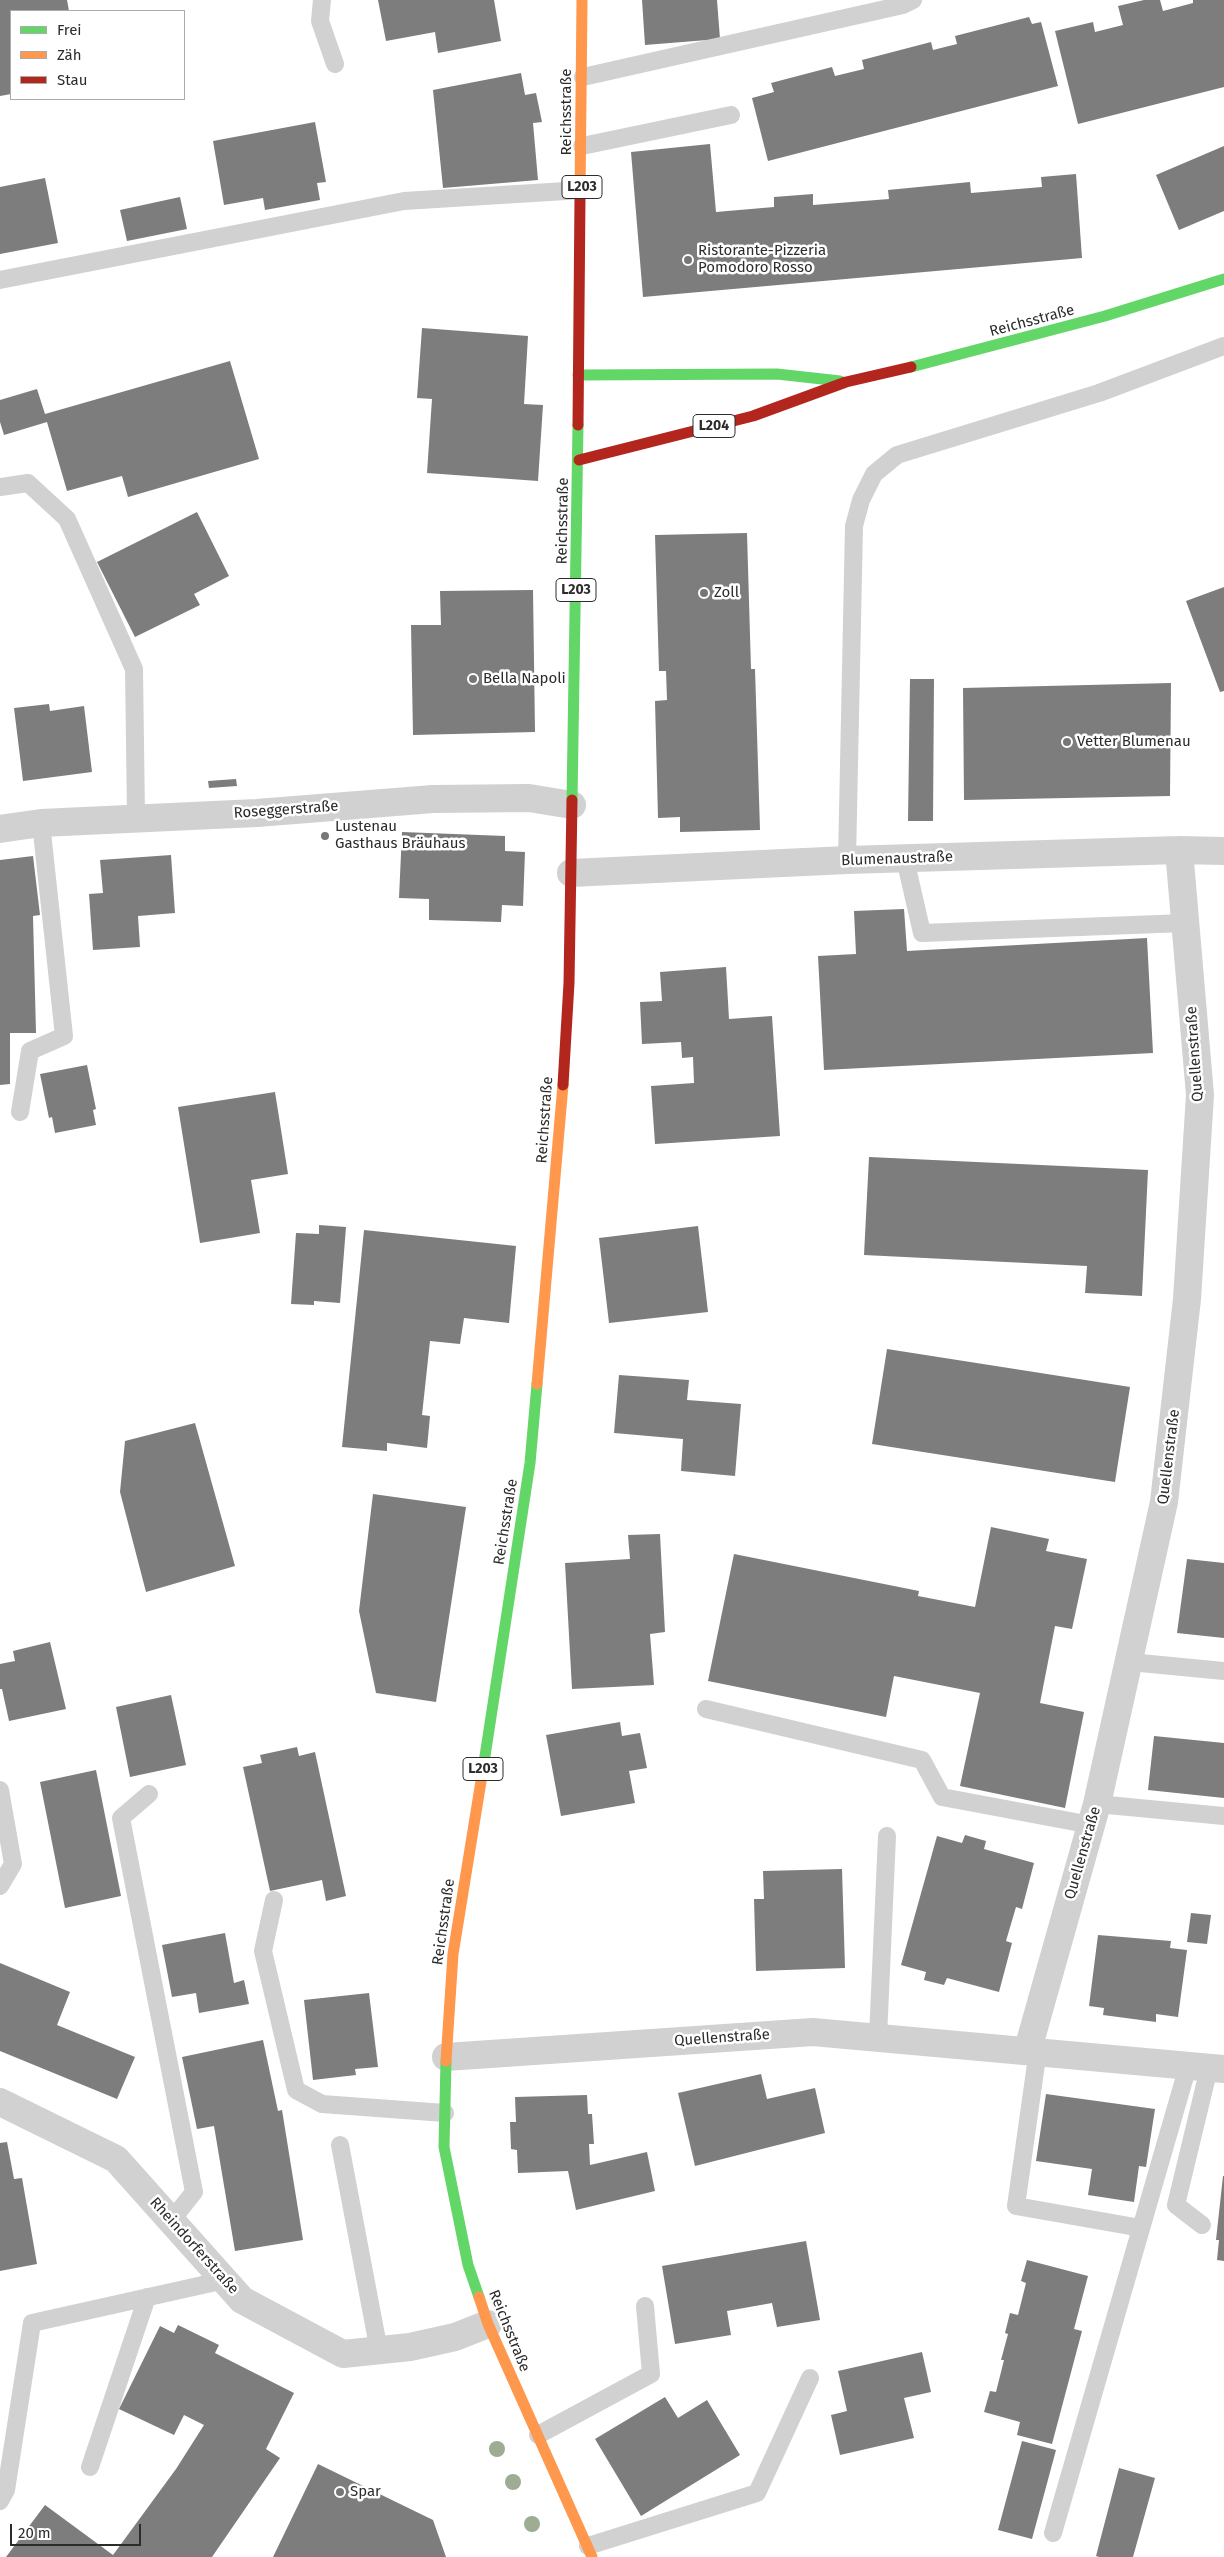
<!DOCTYPE html>
<html>
<head>
<meta charset="utf-8">
<style>
  body { margin:0 }
  #map { position:relative; width:1224px; height:2557px; overflow:hidden; background:#fff; font-family:"Fira Sans",sans-serif }
  canvas { display:block }
  .legend { position:absolute; left:10px; top:10px; width:175px; height:90px; box-sizing:border-box; background:#fff; border:1px solid #ababab; margin:0; padding:6px 9px; list-style:none; font-size:15px; color:#2c2c2c }
  .legend li { display:flex; align-items:center; gap:10px; height:25px }
  .legend b { width:25px; border:1px solid #ababab }
  .scale { position:absolute; left:10px; top:2524px; width:131px; height:22px; box-sizing:border-box; border:2px solid #2c2c2c; border-top:0; padding-left:6px; font-size:15px; line-height:18px; white-space:nowrap; color:#2c2c2c; -webkit-text-stroke:4px #fff; paint-order:stroke }
</style>
</head>
<body>
<div id="map">
<canvas width="1224" height="2557"></canvas>
<ul class="legend">
<li><b style="height:6px;background:#63d668"></b>Frei</li>
<li><b style="height:6px;background:#ff974d"></b>Zäh</li>
<li><b style="height:6px;background:#b3261e"></b>Stau</li>
</ul>
<div class="scale">20 m</div>
</div>
<script>
const ctx = document.querySelector('canvas').getContext('2d');
ctx.lineJoin = 'round';
function fill(path, color) {
  ctx.fillStyle = color;
  ctx.fill(path, 'evenodd');
}
function shape(rows) {
  const path = new Path2D();
  for (const r of rows) {
    path.moveTo(r[0], r[1]);
    for (let i = 2; i < r.length; i += 2) path.lineTo(r[i], r[i + 1]);
  }
  return path;
}
function trace(path, color, width, dash) {
  ctx.strokeStyle = color;
  ctx.lineWidth = width;
  ctx.lineCap = dash ? 'butt' : 'round';
  ctx.setLineDash(dash || []);
  ctx.stroke(path);
}
function write(font, color, halo, rows, align = 'center') {
  ctx.font = font + ' "Fira Sans",sans-serif';
  ctx.lineWidth = 5;
  ctx.setLineDash([]);
  ctx.textBaseline = 'middle';
  ctx.strokeStyle = halo;
  ctx.fillStyle = color;
  for (const [text, x, y, turn = 0] of rows) {
    ctx.save();
    ctx.translate(x, y);
    ctx.rotate((+turn || 0) * Math.PI / 180);
    ctx.textAlign = isNaN(turn) ? turn : align;
    if (halo) ctx.strokeText(text, 0, 0);
    ctx.fillText(text, 0, 0);
    ctx.restore();
  }
}
fill(shape([
  [0,0,67,0,69,11,11,11,11,94,0,96],
  [378,0,494,0,501,41,438,53,435,32,386,41],
  [642,0,717,0,720,39,645,45],
  [1144,0,1160,0,1163,11,1193,3,1193,0,1224,0,1224,87,1078,124,1055,31,1093,22,1095,32,1123,25,1118,6],
  [1029,17,1032,24,1041,22,1058,86,768,161,752,98,774,92,771,83,832,67,835,76,864,69,862,60,931,42,933,50,957,44,955,36],
  [521,73,525,95,536,93,542,122,533,123,538,180,443,188,433,90],
  [315,122,326,182,317,183,320,200,265,210,263,198,224,205,213,141],
  [710,144,716,212,774,207,774,197,813,194,813,205,889,199,888,190,970,182,971,193,1042,187,1041,177,1076,174,1082,258,643,297,631,152],
  [1224,146,1224,211,1179,230,1156,175],
  [45,178,58,243,0,254,0,187],
  [180,197,187,229,127,241,120,210],
  [422,328,528,336,524,404,543,405,538,481,427,473,432,399,417,398],
  [230,361,259,459,128,497,122,476,67,491,47,422,4,435,0,422,0,400,37,389,45,414],
  [197,512,229,576,194,594,200,605,135,637,97,562],
  [747,533,751,669,755,669,760,830,680,832,680,817,658,818,655,701,667,700,666,671,659,671,655,535],
  [1224,587,1224,691,1220,692,1186,601],
  [533,590,535,732,413,735,411,625,441,625,440,591],
  [910,679,934,679,933,821,908,821],
  [1171,683,1170,796,964,800,963,688],
  [49,704,50,711,84,706,92,772,23,781,14,708],
  [236,779,237,786,209,788,208,781],
  [402,832,505,836,505,851,525,852,523,906,502,905,501,922,429,920,429,899,399,898],
  [171,855,175,913,138,916,140,947,93,950,89,894,103,893,100,860],
  [33,856,40,915,33,916,36,1033,10,1033,10,1084,0,1085,0,860],
  [904,909,907,951,1147,938,1153,1053,824,1070,818,956,856,954,854,911],
  [726,967,729,1019,772,1016,780,1136,655,1144,651,1086,694,1083,693,1057,682,1058,681,1042,642,1044,640,1002,662,1001,660,972],
  [87,1065,96,1109,93,1110,96,1125,55,1133,52,1117,49,1118,40,1074],
  [275,1092,288,1174,251,1180,260,1233,200,1243,178,1107],
  [869,1157,1148,1170,1142,1296,1085,1293,1087,1266,864,1255],
  [319,1225,346,1227,340,1303,314,1301,314,1305,291,1304,296,1233,319,1234],
  [698,1226,708,1312,609,1323,599,1238],
  [364,1230,516,1246,509,1323,464,1318,460,1344,430,1341,422,1415,430,1416,427,1448,387,1443,387,1451,342,1447],
  [887,1349,1130,1387,1115,1482,872,1444],
  [619,1375,689,1380,687,1400,741,1404,735,1476,681,1471,683,1439,614,1433],
  [195,1423,235,1566,146,1592,120,1492,125,1441],
  [373,1494,466,1507,436,1702,376,1693,359,1611],
  [991,1527,1049,1539,1046,1551,1087,1559,1072,1629,1055,1626,1040,1703,1084,1712,1065,1808,960,1786,980,1693,894,1676,886,1717,708,1681,734,1554,919,1591,918,1596,975,1607],
  [660,1534,665,1632,650,1634,654,1685,572,1689,565,1563,630,1559,628,1535],
  [1187,1559,1224,1563,1224,1638,1177,1633],
  [50,1642,66,1709,9,1721,2,1689,0,1689,0,1664,15,1661,13,1651],
  [171,1695,186,1765,130,1777,116,1707],
  [620,1722,622,1736,640,1733,647,1768,629,1771,635,1803,561,1816,546,1735],
  [1154,1736,1224,1743,1224,1798,1148,1790],
  [297,1747,299,1756,315,1752,346,1896,326,1901,322,1880,270,1891,243,1767,262,1763,260,1755],
  [96,1770,121,1896,65,1908,40,1782],
  [965,1835,986,1841,984,1849,1034,1863,1022,1909,1016,1907,1006,1941,1012,1943,999,1992,947,1978,944,1985,924,1980,926,1972,901,1965,937,1836,962,1843],
  [842,1869,845,1968,756,1971,754,1899,764,1899,763,1871],
  [1191,1913,1211,1915,1207,1944,1187,1942],
  [225,1933,234,1983,244,1980,249,2004,199,2013,196,1993,172,1997,162,1945],
  [1098,1935,1171,1941,1170,1948,1187,1950,1178,2017,1156,2014,1156,2022,1103,2015,1104,2008,1089,2006],
  [0,1963,70,1992,57,2025,135,2057,117,2099,0,2051],
  [369,1993,378,2067,355,2069,356,2075,313,2080,304,2000],
  [263,2040,278,2111,282,2110,303,2240,235,2251,214,2126,197,2129,182,2057],
  [761,2074,767,2099,815,2088,825,2133,695,2166,678,2093],
  [1046,2094,1155,2109,1146,2167,1139,2166,1134,2202,1088,2195,1092,2169,1036,2161],
  [587,2095,588,2114,592,2114,594,2144,589,2144,590,2165,647,2152,655,2191,576,2210,568,2171,518,2173,517,2150,511,2149,510,2122,516,2122,515,2097],
  [7,2142,14,2179,22,2178,37,2264,0,2271,0,2143],
  [1223,2176,1224,2176,1224,2261,1217,2260,1219,2240,1216,2240],
  [806,2241,820,2320,777,2327,772,2303,727,2311,731,2335,675,2344,662,2266],
  [1027,2260,1088,2276,1074,2329,1082,2331,1052,2444,1017,2435,1020,2422,984,2412,990,2391,996,2392,1004,2360,1001,2360,1008,2334,1005,2333,1010,2313,1018,2315,1026,2283,1021,2281],
  [178,2325,219,2345,215,2353,294,2393,266,2449,280,2458,212,2557,6,2557,45,2505,113,2555,176,2469,204,2425,184,2415,174,2435,119,2409,160,2326,174,2333],
  [922,2352,931,2392,904,2398,914,2438,840,2455,831,2415,847,2411,838,2371],
  [665,2397,678,2418,707,2400,740,2455,641,2516,595,2439],
  [1022,2441,1056,2450,1032,2539,998,2530],
  [318,2464,433,2520,446,2557,273,2557],
  [1119,2468,1155,2478,1133,2557,1099,2557,1096,2556]
]), '#7d7d7d');
trace(shape([
  [322,0,320,21,335,64],
  [583,77,903,5,913,0],
  [582,146,731,115],
  [0,280,404,201,582,190],
  [0,487,28,483,67,519,134,669,136,817],
  [905,859,922,933,1185,923],
  [847,860,854,526,861,500,874,474,897,455,1099,393,1224,346],
  [20,1112,30,1051,64,1036,41,823],
  [1130,1662,1224,1671],
  [706,1709,922,1760,942,1797,1091,1825],
  [0,1790,13,1864,0,1886],
  [149,1794,121,1818,194,2192,171,2221],
  [1097,1804,1224,1816],
  [274,1900,263,1951,296,2090,322,2104,445,2113],
  [878,2037,887,1836],
  [1038,2050,1016,2206,1141,2228],
  [340,2145,379,2351],
  [1202,2225,1176,2205,1209,2068],
  [538,2435,651,2374,645,2306],
  [90,2467,147,2297],
  [0,2501,6,2490,32,2323,225,2280],
  [1053,2533,1188,2066],
  [588,2546,757,2493,810,2378]
]), '#d1d1d1', 18);
trace(shape([
  [0,829,41,823,257,813,433,799,529,798,572,805],
  [571,873,847,860,1179,850,1224,851],
  [1028,2049,1097,1804,1164,1502,1187,1299,1200,1095,1179,850],
  [446,2057,813,2032,1224,2069],
  [0,2102,116,2159,242,2300,343,2354,410,2347,455,2337,488,2324]
]), '#d1d1d1', 28);
trace(shape([
  [911,367,1105,316,1224,279],
  [578,375,777,374,840,381],
  [572,800,578,425],
  [483,1769,530,1463,537,1384],
  [446,2061,444,2147,468,2265,479,2297]
]), '#63d668', 11);
trace(shape([
  [580,196,582,0],
  [537,1384,563,1085],
  [446,2061,453,1954,483,1769],
  [479,2297,488,2324,592,2557]
]), '#ff974d', 11);
trace(shape([
  [578,425,580,196],
  [579,460,753,416,846,382,911,367],
  [563,1085,569,983,572,800]
]), '#b3261e', 11);
ctx.fillStyle = '#9dac92';
for (const [x, y] of [
  [497,2449],
  [513,2482],
  [532,2524]
]) {
  ctx.beginPath();
  ctx.arc(x, y, 8, 0, 2 * Math.PI);
  ctx.fill();
}
for (const [x, y, r, color] of [
  [688,260,5,"#767676"],
  [704,593,5,"#767676"],
  [473,679,5,"#767676"],
  [1067,742,5,"#767676"],
  [325,836,5,"#767676"],
  [340,2492,5,"#767676"]
]) {
  const dot = new Path2D();
  dot.arc(x, y, r, 0, 2 * Math.PI);
  ctx.fillStyle = color;
  ctx.fill(dot);
  trace(dot, '#fff', 2);
}
for (const [x, y, w] of [
  [582,187,40],
  [714,426,42],
  [576,590,40],
  [483,1769,40]
]) {
  const box = new Path2D();
  box.roundRect(x - w / 2, y - 11.5, w, 23, 4);
  ctx.fillStyle = '#fff';
  ctx.fill(box);
  trace(box, '#2c2c2c', 1);
}
write('bold 14px', '#2c2c2c', null, [
  ["L203",582,187],
  ["L204",714,426],
  ["L203",576,590],
  ["L203",483,1769]
]);
write('15px', '#2c2c2c', '#fff', [
  ["Reichsstraße",567,112,-90],
  ["Reichsstraße",1032,321,-15],
  ["Reichsstraße",563,521,-89],
  ["Roseggerstraße",286,810,-4],
  ["Blumenaustraße",897,859,-2],
  ["Quellenstraße",1195,1054,-94],
  ["Reichsstraße",545,1120,-86],
  ["Quellenstraße",1169,1457,-83],
  ["Reichsstraße",506,1522,-81],
  ["Quellenstraße",1083,1853,-74],
  ["Reichsstraße",444,1922,-82],
  ["Quellenstraße",722,2038,-4],
  ["Rheindorferstraße",194,2246,48],
  ["Reichsstraße",509,2331,68]
]);
write('15px', '#2c2c2c', '#fff', [
  ["Ristorante-Pizzeria",698,251],
  ["Pomodoro Rosso",698,268],
  ["Zoll",714,593],
  ["Bella Napoli",483,679],
  ["Vetter Blumenau",1077,742],
  ["Lustenau",335,827],
  ["Gasthaus Bräuhaus",335,844],
  ["Spar",350,2492]
], 'left');
</script>
</body>
</html>
